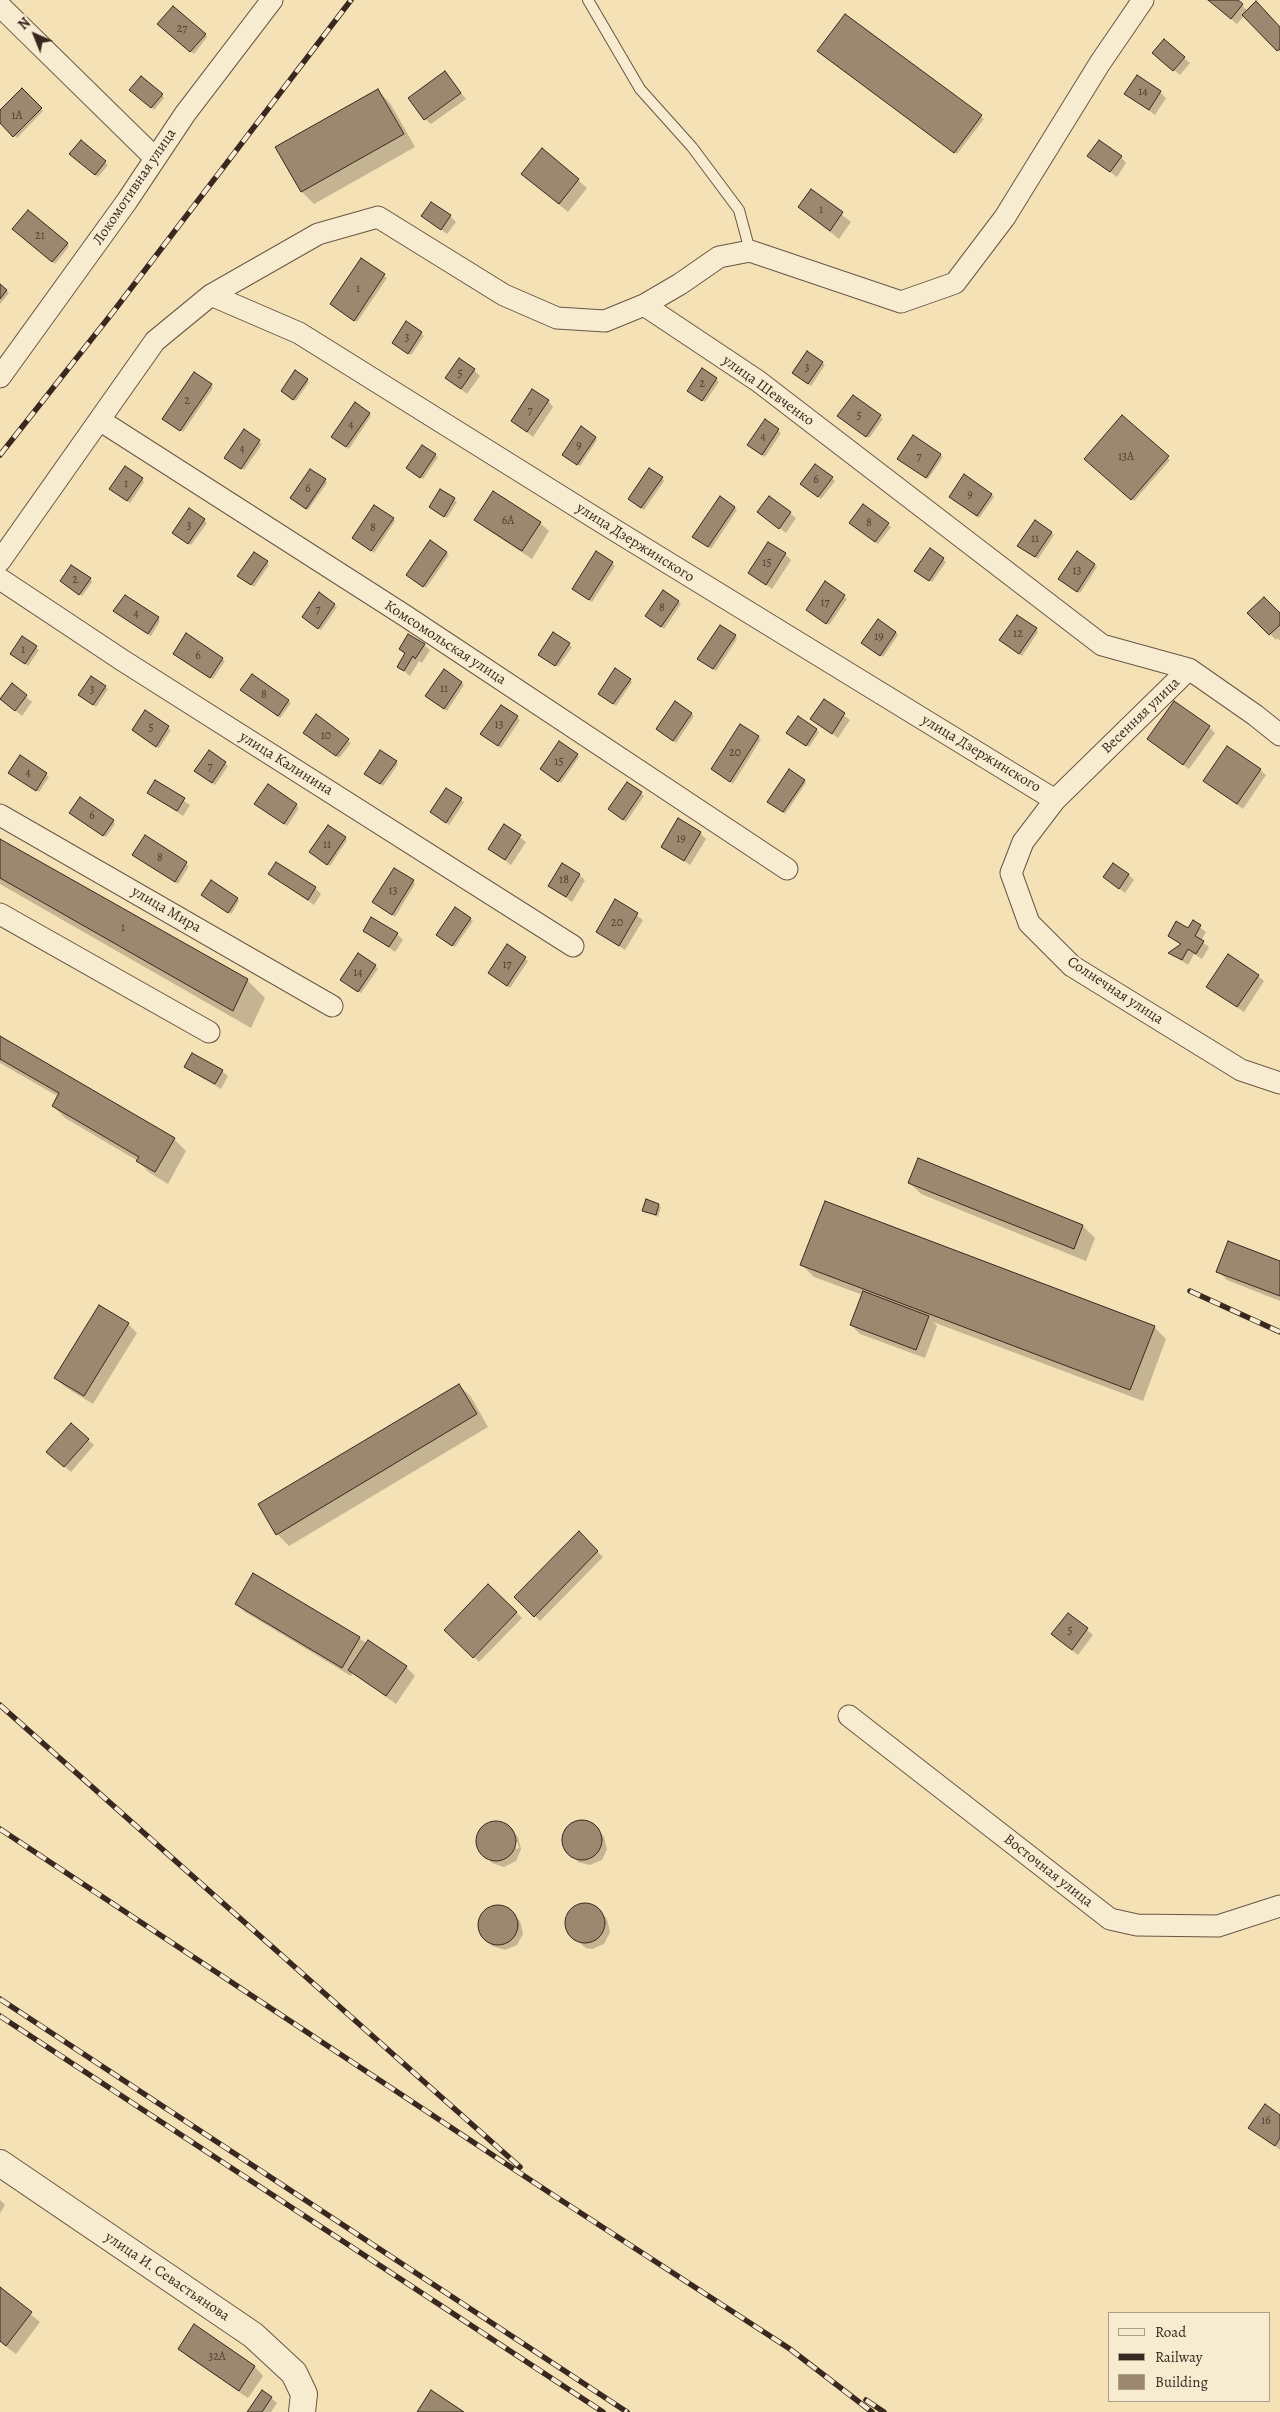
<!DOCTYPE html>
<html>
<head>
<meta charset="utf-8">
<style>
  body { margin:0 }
  #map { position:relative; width:1280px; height:2412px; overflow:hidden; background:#f5e1b6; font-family:Alegreya,serif }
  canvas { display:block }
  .legend { position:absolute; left:1108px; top:2312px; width:162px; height:90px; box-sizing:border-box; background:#f8ecd0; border:1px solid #ac9e89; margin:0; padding:6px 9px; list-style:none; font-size:15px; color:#39281f }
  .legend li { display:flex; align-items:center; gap:10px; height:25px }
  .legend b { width:25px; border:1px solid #ac9e89 }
  .north { position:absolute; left:10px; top:10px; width:50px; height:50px; -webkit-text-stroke:4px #f8ecd0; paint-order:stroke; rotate:316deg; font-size:14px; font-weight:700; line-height:20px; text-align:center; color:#39281f }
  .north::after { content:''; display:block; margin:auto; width:18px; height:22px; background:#39281f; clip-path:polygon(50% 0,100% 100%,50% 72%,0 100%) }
</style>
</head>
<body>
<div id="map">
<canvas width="1280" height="2412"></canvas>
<ul class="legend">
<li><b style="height:6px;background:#f8ecd0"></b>Road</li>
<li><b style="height:6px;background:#39281f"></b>Railway</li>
<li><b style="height:14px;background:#9b886e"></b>Building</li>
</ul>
<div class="north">N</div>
</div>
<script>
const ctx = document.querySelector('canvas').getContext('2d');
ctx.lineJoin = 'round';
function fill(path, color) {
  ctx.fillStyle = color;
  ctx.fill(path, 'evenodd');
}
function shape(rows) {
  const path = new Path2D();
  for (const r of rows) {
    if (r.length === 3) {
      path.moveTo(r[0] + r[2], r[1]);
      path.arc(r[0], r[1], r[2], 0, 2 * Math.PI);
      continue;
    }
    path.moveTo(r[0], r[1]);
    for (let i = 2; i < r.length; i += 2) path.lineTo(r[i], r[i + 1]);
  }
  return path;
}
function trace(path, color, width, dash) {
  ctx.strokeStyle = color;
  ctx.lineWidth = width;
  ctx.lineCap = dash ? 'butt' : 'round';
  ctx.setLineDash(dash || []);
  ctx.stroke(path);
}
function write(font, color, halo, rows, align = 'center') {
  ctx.font = font + ' Alegreya,serif';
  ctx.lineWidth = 5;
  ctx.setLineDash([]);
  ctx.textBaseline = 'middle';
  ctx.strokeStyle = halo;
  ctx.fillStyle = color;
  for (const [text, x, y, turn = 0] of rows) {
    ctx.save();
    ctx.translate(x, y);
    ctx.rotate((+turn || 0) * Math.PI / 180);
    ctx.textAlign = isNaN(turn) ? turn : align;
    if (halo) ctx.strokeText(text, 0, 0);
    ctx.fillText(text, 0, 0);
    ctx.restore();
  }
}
fill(shape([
  [1209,0,1236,0,1248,11,1280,28,1280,52,1244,16,1237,24],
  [845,16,984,119,957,154,821,54],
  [161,27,205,35,207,37,194,54],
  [1159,58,1184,58,1190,63,1180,75],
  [445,73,466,99,431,124,425,119],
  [22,90,43,111,17,138,0,122,0,111],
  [378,91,390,103,415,147,314,204,302,192,277,148],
  [133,92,162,95,164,98,154,110],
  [1160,92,1166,98,1155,115,1126,94],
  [81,142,108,165,98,177,73,156],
  [1089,156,1121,157,1126,163,1117,177],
  [578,180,587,188,568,212,532,182],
  [812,191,851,222,839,239,799,207],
  [423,216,450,216,456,222,447,234],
  [16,231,67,244,69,246,55,264],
  [362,260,387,278,357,322,334,306],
  [0,285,9,293,0,304],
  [406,323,424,336,411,355,396,345],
  [822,363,825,365,811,386,793,373],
  [474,370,480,376,467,394,447,378],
  [716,379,719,382,705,402,691,393],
  [307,380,309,382,296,401,285,394],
  [211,385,213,388,183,432,166,421],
  [853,396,883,419,869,438,841,418],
  [548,401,553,407,533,437,512,421],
  [369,414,371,416,349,449,335,440],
  [1122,417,1170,460,1134,501,1086,459],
  [765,421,781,433,765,457,749,445],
  [244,431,262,444,244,470,229,460],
  [595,437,597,440,580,466,566,457],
  [913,437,943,457,928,479,901,461],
  [435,455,438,457,423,479,410,470],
  [815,465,835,481,821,499,804,486],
  [662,478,664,481,644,510,632,502],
  [142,479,144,482,130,503,110,489],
  [325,480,327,483,308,510,294,500],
  [441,491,457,502,447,518,431,507],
  [991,494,994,497,979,518,953,499],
  [770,498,796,518,786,533,759,512],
  [863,505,891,527,878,544,853,525],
  [734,507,737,510,711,549,696,539],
  [393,519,395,521,374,553,356,540],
  [204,520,207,523,191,545,176,535],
  [476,520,540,523,549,531,532,559,485,528],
  [1035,521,1054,535,1038,559,1021,548],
  [930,550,946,562,932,582,918,573],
  [446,553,449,555,426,588,410,577],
  [785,554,791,560,772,589,750,573],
  [267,562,269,565,254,587,242,578],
  [612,563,615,566,592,602,573,589],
  [1095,565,1097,567,1080,593,1062,581],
  [90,579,92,582,82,596,64,584],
  [825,583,847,599,829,625,810,612],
  [678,602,681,604,664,629,649,618],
  [334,605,337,607,321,630,306,620],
  [1249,613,1280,615,1280,641,1277,638,1276,640],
  [118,614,158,618,160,621,151,636],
  [1036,629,1038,632,1022,656,1003,643],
  [896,632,898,635,883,657,865,645],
  [735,636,737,639,716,671,701,661],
  [22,638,39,650,28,666,14,656],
  [569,644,572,647,558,667,542,657],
  [424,645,430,650,422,663,419,661,410,676,398,666,406,655,400,649],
  [177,656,222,659,225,661,213,679],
  [630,680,632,682,616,706,602,696],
  [461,683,464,685,447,711,429,699],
  [12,685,32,702,22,716,1,699],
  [105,687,108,689,96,707,82,697],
  [241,690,288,701,291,703,280,718],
  [824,701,850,720,838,738,812,719],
  [675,703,694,716,676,743,660,732],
  [501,706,520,720,501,748,485,737],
  [146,712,171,730,159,748,136,733],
  [316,716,351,743,339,758,308,735],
  [798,717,819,732,809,747,790,735],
  [740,725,761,739,733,784,712,769],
  [1209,727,1215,733,1189,769,1148,739],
  [209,752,228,766,215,785,198,774],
  [577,755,579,757,561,783,544,772],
  [20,757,49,777,39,792,12,775],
  [396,762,398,764,383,786,368,776],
  [1260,770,1266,775,1243,809,1205,781],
  [804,781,806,783,785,814,771,804],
  [156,782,190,805,183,816,149,793],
  [627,783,644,796,626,822,609,809],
  [269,786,299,808,287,826,259,806],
  [447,789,464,802,449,825,434,814],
  [73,815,113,821,115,824,106,837],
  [505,826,526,842,511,865,490,848],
  [700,833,706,839,690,865,662,846],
  [145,837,189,866,178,884,136,857],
  [345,838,347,840,330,866,313,855],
  [0,840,247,980,265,998,251,1028,0,884],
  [270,874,315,888,321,894,314,905],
  [579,875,585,880,572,902,549,886],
  [1129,875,1134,880,1125,893,1105,877],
  [413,881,415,884,395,917,373,902],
  [205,897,237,899,239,901,231,914],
  [616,901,643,920,625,950,597,932],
  [470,919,473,921,455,947,440,938],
  [1193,922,1206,932,1201,941,1209,947,1202,959,1194,954,1188,965,1170,953,1181,945,1169,936,1189,930],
  [364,930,397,934,403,940,395,952],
  [507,946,528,961,510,988,492,975],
  [375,966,378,969,361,993,345,982],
  [1258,976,1264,981,1244,1012,1208,987],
  [0,1037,174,1139,186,1151,168,1184,150,1173,138,1161,65,1118,53,1106,59,1097,0,1063],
  [186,1066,222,1071,228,1076,221,1089,192,1072],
  [918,1160,1083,1226,1095,1238,1086,1261,921,1194,909,1182],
  [647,1201,661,1207,658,1217,644,1210],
  [1280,1262,1280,1301,1227,1280,1218,1271],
  [802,1265,1154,1327,1166,1339,1143,1401,933,1322,937,1326,925,1358,860,1334,851,1325,863,1295,814,1277],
  [128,1324,137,1333,93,1404,65,1387,56,1378],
  [459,1385,471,1397,488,1427,289,1546,277,1534],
  [88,1440,94,1445,71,1472,54,1458],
  [579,1533,603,1557,540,1621,516,1597],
  [254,1574,406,1667,415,1676,396,1704,353,1673,351,1676,245,1612,236,1604],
  [488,1586,522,1618,479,1662,446,1630],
  [1068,1614,1093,1635,1078,1655,1059,1640],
  [581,1822,593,1826,604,1837,607,1849,602,1860,590,1865,578,1862,564,1844,566,1832,570,1827],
  [495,1823,507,1826,511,1830,516,1849,519,1848,515,1834,518,1837,521,1849,516,1861,504,1867,492,1863,478,1846,479,1833,483,1828],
  [584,1904,596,1908,607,1919,610,1932,604,1944,592,1949,586,1948,569,1934,566,1921,572,1909],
  [490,1907,503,1907,520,1921,523,1934,517,1945,505,1950,492,1946,486,1940,479,1928,479,1922,485,1911],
  [1280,2116,1280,2150,1250,2128],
  [0,2200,5,2205,0,2213],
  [0,2289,40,2322,16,2354,0,2342],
  [195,2326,255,2367,263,2376,248,2398,188,2357,179,2348],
  [271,2398,277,2403,271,2412,249,2412]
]), '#0003');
const building = shape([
  [1208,0,1238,0,1243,4,1231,19,1208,0],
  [1256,1,1280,27,1280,49,1277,51,1242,15,1256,1],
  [173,6,206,34,190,52,157,24,173,6],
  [845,14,982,115,954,153,817,51,845,14],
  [1164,39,1185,57,1173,71,1152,53,1164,39],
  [445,71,461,93,424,120,408,98,445,71],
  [1137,75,1161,91,1149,110,1124,94,1137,75],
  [141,76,163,94,151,108,129,90,141,76],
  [22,88,42,108,13,137,0,123,0,110,22,88],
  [378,89,404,134,301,192,275,147,378,89],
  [81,140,106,161,95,175,69,154,81,140],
  [1099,140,1122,156,1110,172,1087,156,1099,140],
  [542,148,579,179,559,204,521,174,542,148],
  [811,189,843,212,830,231,798,207,811,189],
  [431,202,451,215,441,230,421,216,431,202],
  [28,210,68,243,52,262,12,229,28,210],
  [361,258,385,274,354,321,330,304,361,258],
  [0,284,7,290,0,299,0,284],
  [406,321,422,332,408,354,392,343,406,321],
  [807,351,823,362,808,384,792,373,807,351],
  [459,358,475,369,461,389,445,378,459,358],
  [702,368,717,378,702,401,687,391,702,368],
  [295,370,308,379,293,400,281,391,295,370],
  [194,372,212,384,180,431,162,419,194,372],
  [532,389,549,400,527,432,511,421,532,389],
  [853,395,881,415,866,437,837,416,853,395],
  [355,402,370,413,346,447,331,437,355,402],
  [1122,415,1169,456,1131,500,1084,459,1122,415],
  [765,419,779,429,762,455,747,445,765,419],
  [581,426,596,437,577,465,562,455,581,426],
  [244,429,260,440,241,469,224,458,244,429],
  [913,435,941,454,926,478,897,459,913,435],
  [422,445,436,454,420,478,406,468,422,445],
  [815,464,833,477,818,497,800,484,815,464],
  [125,466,143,478,127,501,109,489,125,466],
  [649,468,663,477,641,508,628,499,649,468],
  [310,469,326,479,306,509,290,498,310,469],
  [964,474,992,494,977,516,949,497,964,474],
  [440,489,455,498,444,517,429,507,440,489],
  [493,491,541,522,522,551,474,520,493,491],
  [720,496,735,507,708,547,692,537,720,496],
  [769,496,791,512,779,529,757,512,769,496],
  [863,504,889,523,875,542,849,523,863,504],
  [374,505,394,518,371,551,352,538,374,505],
  [189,508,205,519,188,544,172,533,189,508],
  [1035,520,1052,532,1035,557,1017,546,1035,520],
  [430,540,447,552,423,587,406,575,430,540],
  [768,542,786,553,766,585,748,573,768,542],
  [930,548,944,558,929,581,914,571,930,548],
  [596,551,613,562,589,600,572,589,596,551],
  [1077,551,1095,564,1077,592,1058,579,1077,551],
  [254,552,268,561,251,585,237,576,254,552],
  [71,565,91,578,79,595,60,581,71,565],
  [825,581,845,595,826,624,806,610,825,581],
  [663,590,679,601,661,627,645,616,663,590],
  [319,592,335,604,318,629,302,617,319,592],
  [125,595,159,617,148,634,113,611,125,595],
  [1264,597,1280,613,1280,625,1269,635,1247,613,1264,597],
  [1017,615,1037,628,1019,654,999,640,1017,615],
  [878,619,896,632,880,656,861,643,878,619],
  [720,625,736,635,713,669,697,659,720,625],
  [553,632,570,643,555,666,538,655,553,632],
  [186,633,223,658,210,678,173,654,186,633],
  [408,634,425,644,415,659,413,656,404,671,397,667,405,653,399,649,408,634],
  [22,636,37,646,25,664,10,654,22,636],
  [615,668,631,679,613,704,598,694,615,668],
  [444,669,462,682,444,709,425,696,444,669],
  [252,674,289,700,278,716,240,690,252,674],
  [91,676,106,686,93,705,78,695,91,676],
  [12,683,27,695,15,711,0,699,12,683],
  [824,699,845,713,832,734,810,719,824,699],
  [675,701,692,713,673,741,656,729,675,701],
  [1174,701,1210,726,1183,765,1147,739,1174,701],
  [501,705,518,716,498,746,480,734,501,705],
  [145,710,169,726,156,747,132,730,145,710],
  [316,714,349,739,336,756,303,733,316,714],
  [798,716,817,729,806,746,786,733,798,716],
  [740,724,759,736,730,782,711,769,740,724],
  [559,741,578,754,558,782,540,769,559,741],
  [1227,746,1261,769,1237,804,1203,781,1227,746],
  [209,750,226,762,212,783,194,771,209,750],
  [380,750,397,761,380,784,364,774,380,750],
  [20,755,47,773,36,791,8,773,20,755],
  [789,769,805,780,783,812,767,802,789,769],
  [155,780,185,798,177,811,147,793,155,780],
  [627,782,642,792,623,820,608,809,627,782],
  [268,784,297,804,284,824,254,804,268,784],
  [446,788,462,798,446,823,430,812,446,788],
  [80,797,114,820,103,836,69,813,80,797],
  [678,818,701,832,684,861,661,847,678,818],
  [504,824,521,835,505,860,488,849,504,824],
  [328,825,346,837,327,865,309,852,328,825],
  [145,835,187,862,175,882,132,855,145,835],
  [0,839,248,979,233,1011,0,878,0,839],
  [276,862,316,887,308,900,268,874,276,862],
  [562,863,580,874,566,897,548,886,562,863],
  [1113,863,1129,874,1119,889,1103,877,1113,863],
  [394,868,414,880,392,915,372,902,394,868],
  [211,880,238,898,228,913,201,895,211,880],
  [615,899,638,913,619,946,596,932,615,899],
  [455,907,471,918,452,946,436,935,455,907],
  [371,917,398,933,389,947,363,931,371,917],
  [1193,920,1201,925,1195,936,1204,941,1196,954,1188,949,1182,960,1168,953,1181,944,1168,936,1176,921,1188,928,1193,920],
  [507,944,526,957,507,986,488,973,507,944],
  [358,953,376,965,358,992,340,980,358,953],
  [1228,954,1259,975,1237,1007,1206,987,1228,954],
  [0,1036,175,1138,155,1172,136,1161,139,1157,52,1106,59,1093,0,1059,0,1036],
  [192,1053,223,1070,215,1084,184,1067,192,1053],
  [918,1158,1083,1225,1074,1249,908,1183,918,1158],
  [646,1199,659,1204,656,1215,642,1211,646,1199],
  [825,1201,1155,1326,1130,1390,800,1265,825,1201],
  [1228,1241,1280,1261,1280,1296,1216,1272,1228,1241],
  [863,1291,929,1316,916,1350,850,1325,863,1291],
  [99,1305,129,1323,84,1396,54,1378,99,1305],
  [459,1384,477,1414,276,1535,258,1504,459,1384],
  [71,1423,89,1439,64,1467,46,1452,71,1423],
  [579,1531,598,1551,534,1617,514,1597,579,1531],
  [253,1573,360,1637,342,1668,235,1604,253,1573],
  [488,1584,517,1612,473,1658,444,1630,488,1584],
  [1068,1613,1088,1628,1072,1650,1051,1634,1068,1613],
  [368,1640,407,1666,386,1696,348,1670,368,1640],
  [582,1840,20],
  [496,1841,20],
  [585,1923,20],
  [498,1925,20],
  [1265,2104,1280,2115,1280,2138,1275,2146,1248,2128,1265,2104],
  [0,2287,32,2312,6,2346,0,2341,0,2287],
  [194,2324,255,2366,239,2391,178,2349,194,2324],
  [262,2390,272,2397,262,2412,247,2412,262,2390],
  [431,2390,464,2412,417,2412,431,2390]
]);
fill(building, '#9b886e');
trace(building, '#39281f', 1);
const service = shape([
  [588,0,640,89,692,147,739,210,750,251]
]);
const minor = shape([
  [0,6,154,157],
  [211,295,299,333,608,526,1055,800],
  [644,305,680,284,719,257,750,251,901,302,955,283,1005,217,1100,63,1143,0],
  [0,377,127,201,185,114,272,0],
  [101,421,404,615,787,869],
  [0,561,155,341,211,295,318,234,378,217,504,295,557,318,605,321,644,305,758,381,1102,645,1189,669],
  [0,579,122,660,573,946],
  [1280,735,1255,715,1189,669,1055,800,1023,842,1011,873,1029,923,1072,966,1241,1070,1280,1083],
  [0,815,332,1006],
  [0,914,209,1032],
  [849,1716,1110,1919,1137,1925,1218,1926,1280,1906]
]);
const tertiary = shape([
  [0,2163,253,2335,294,2373,304,2394,302,2412]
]);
trace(service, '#685645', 12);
trace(minor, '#685645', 23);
trace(tertiary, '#685645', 28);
trace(service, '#f8ecd0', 10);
trace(minor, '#f8ecd0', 21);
trace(tertiary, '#f8ecd0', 26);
const rail = shape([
  [0,455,113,312,351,0],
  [1190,1291,1280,1332],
  [0,1705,520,2167],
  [0,1829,550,2193,790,2349,872,2412],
  [0,1999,627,2412],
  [0,2016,603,2412],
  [866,2400,884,2412]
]);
trace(rail, '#39281f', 5.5);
trace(rail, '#f8ecd0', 4, [11]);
write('12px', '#524033', null, [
  ["27",182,29],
  ["14",1143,92],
  ["1А",17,116],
  ["1",821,210],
  ["21",40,236],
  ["1",358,289],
  ["3",407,338],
  ["3",807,368],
  ["5",460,374],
  ["2",702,384],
  ["2",187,401],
  ["7",530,411],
  ["5",859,416],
  ["4",351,425],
  ["4",763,437],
  ["9",579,446],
  ["4",242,449],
  ["7",919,457],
  ["13А",1126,457],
  ["6",816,480],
  ["1",126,484],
  ["6",308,489],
  ["9",970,495],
  ["6А",508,521],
  ["8",869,523],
  ["3",189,526],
  ["8",373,528],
  ["11",1035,539],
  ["15",767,563],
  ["13",1077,571],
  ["2",75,580],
  ["17",825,603],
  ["8",662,608],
  ["7",318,610],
  ["4",136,614],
  ["12",1018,634],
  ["19",879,637],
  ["1",23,650],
  ["6",198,656],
  ["11",444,689],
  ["3",92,690],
  ["8",264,695],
  ["13",499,725],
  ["5",151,728],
  ["10",326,736],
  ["20",735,753],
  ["15",559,762],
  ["7",210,767],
  ["4",28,773],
  ["6",92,816],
  ["19",681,839],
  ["11",327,845],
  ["8",160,858],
  ["18",564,880],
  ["13",393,891],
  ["20",617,923],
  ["1",123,928],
  ["17",507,965],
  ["14",358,973],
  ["5",1070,1631],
  ["16",1266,2121],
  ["32А",217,2357]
]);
write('15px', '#39281f', '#f8ecd0', [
  ["Локомотивная улица",135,187,-56],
  ["улица Шевченко",768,391,36],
  ["улица Дзержинского",635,543,32],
  ["Комсомольская улица",445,643,33],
  ["Весенняя улица",1141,716,-44],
  ["улица Дзержинского",981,754,31],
  ["улица Калинина",286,764,32],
  ["улица Мира",166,910,30],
  ["Солнечная улица",1115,991,33],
  ["Восточная улица",1048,1871,38],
  ["улица И. Севастьянова",167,2277,34]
]);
</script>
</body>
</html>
